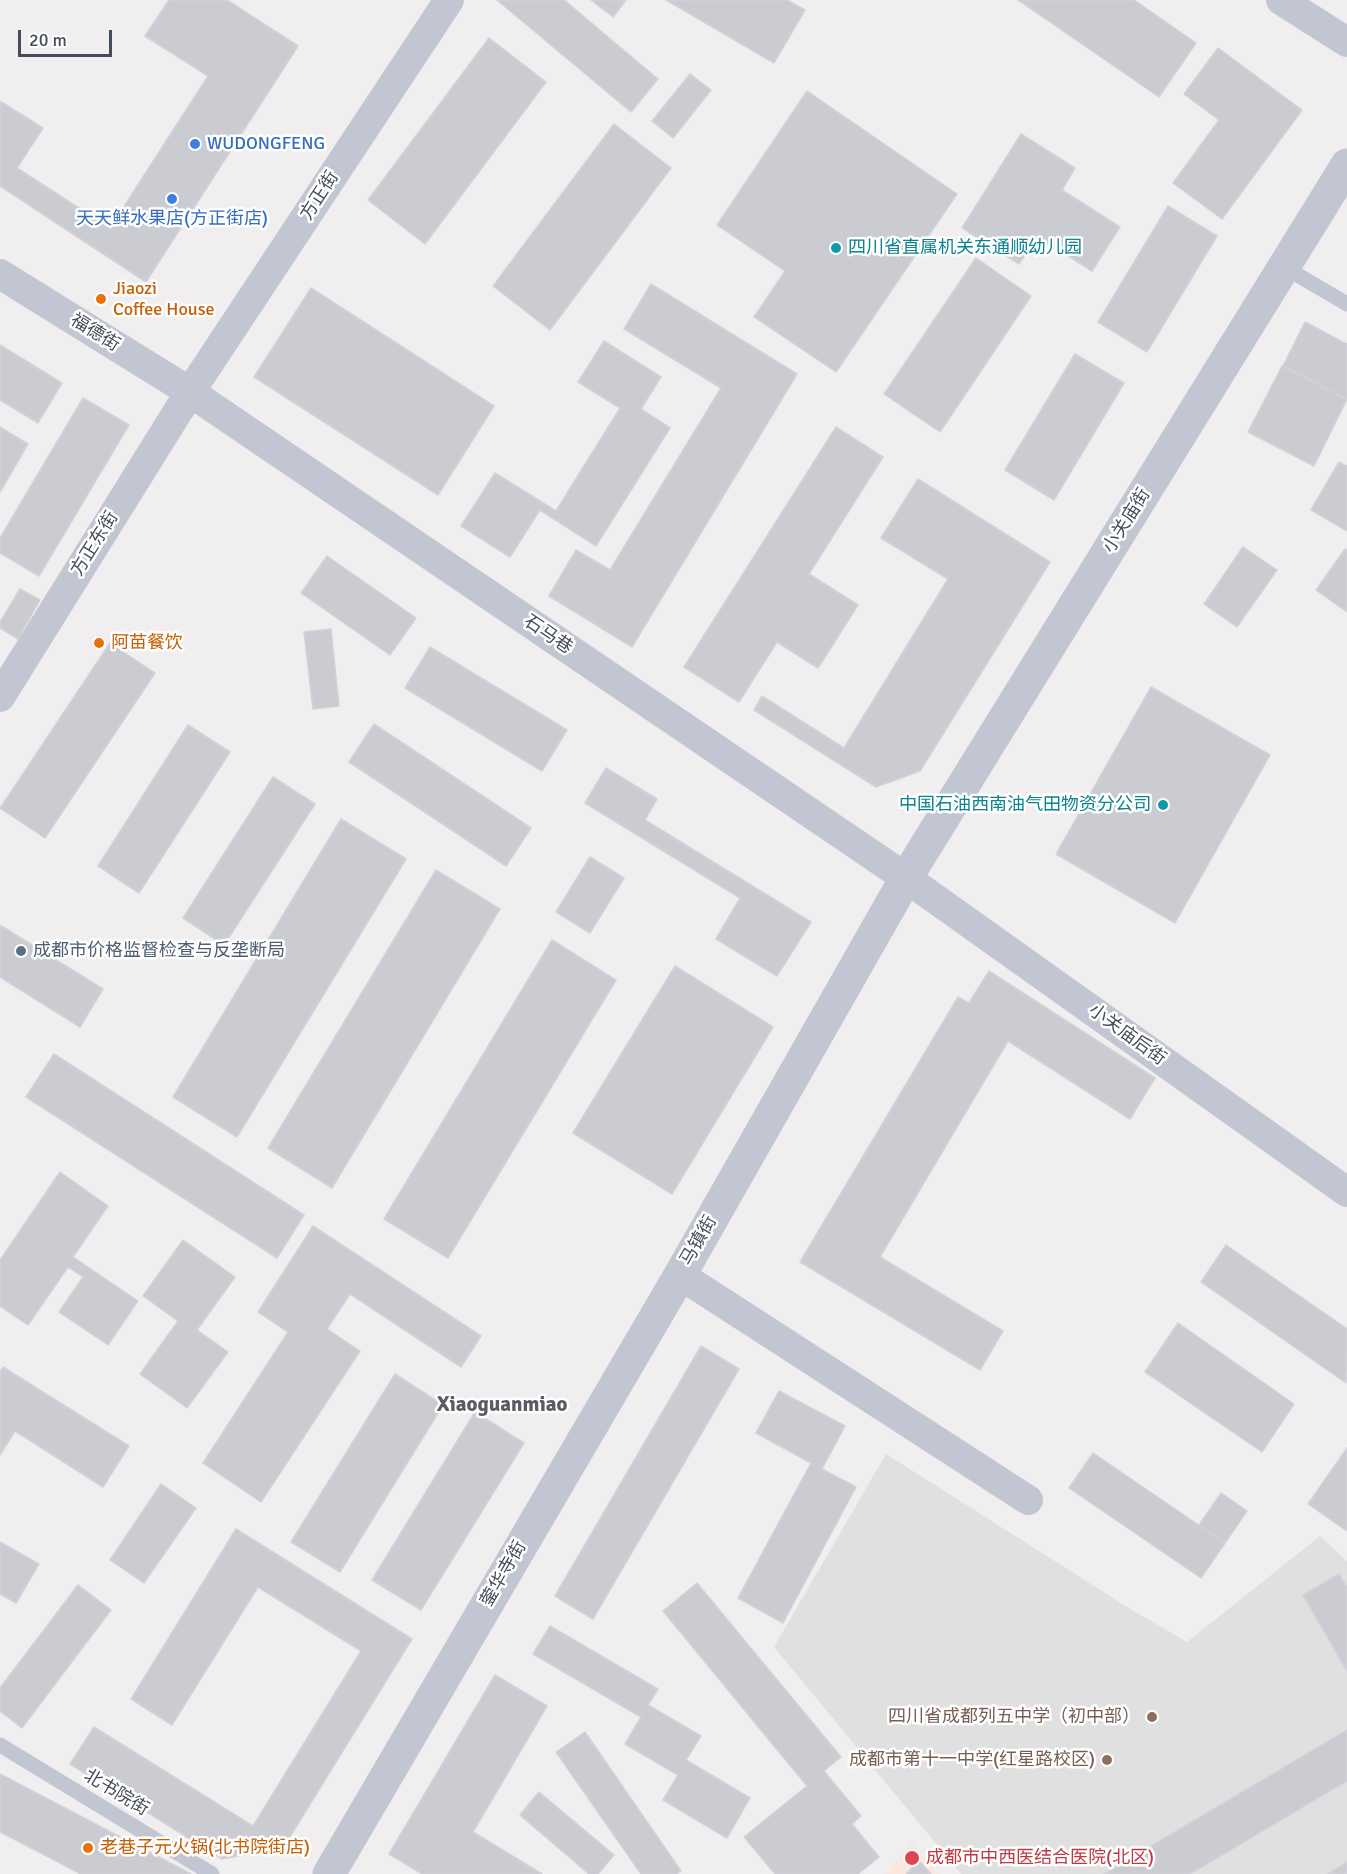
<!DOCTYPE html>
<html>
<head>
<meta charset="utf-8">
<style>
  body { margin:0 }
  #map { position:relative; width:1347px; height:1874px; overflow:hidden; background:#f0eeee; font-family:Signika,sans-serif }
  canvas { display:block }
  .scale { position:absolute; left:18px; top:30px; width:94px; height:27px; box-sizing:border-box; border:3px solid #474c5b; border-top:0; padding-left:8px; font-size:18px; line-height:21px; white-space:nowrap; color:#474c5b; -webkit-text-stroke:4px #fff; paint-order:stroke }
</style>
</head>
<body>
<div id="map">
<canvas width="1347" height="1874"></canvas>
<div class="scale">20 m</div>
</div>
<script>
const ctx = document.querySelector('canvas').getContext('2d');
ctx.lineJoin = 'round';
function fill(path, color) {
  ctx.fillStyle = color;
  ctx.fill(path, 'evenodd');
}
function shape(rows) {
  const path = new Path2D();
  for (const r of rows) {
    path.moveTo(r[0], r[1]);
    for (let i = 2; i < r.length; i += 2) path.lineTo(r[i], r[i + 1]);
  }
  return path;
}
function trace(path, color, width, dash) {
  ctx.strokeStyle = color;
  ctx.lineWidth = width;
  ctx.lineCap = dash ? 'butt' : 'round';
  ctx.setLineDash(dash || []);
  ctx.stroke(path);
}
function write(font, color, halo, rows, align = 'center') {
  ctx.font = font + ' Signika,"Noto Sans SC",sans-serif';
  ctx.lineWidth = 5;
  ctx.setLineDash([]);
  ctx.textBaseline = 'middle';
  ctx.strokeStyle = halo;
  ctx.fillStyle = color;
  for (const [text, x, y, turn = 0] of rows) {
    ctx.save();
    ctx.translate(x, y);
    ctx.rotate((+turn || 0) * Math.PI / 180);
    ctx.textAlign = isNaN(turn) ? turn : align;
    if (halo) ctx.strokeText(text, 0, 0);
    ctx.fillText(text, 0, 0);
    ctx.restore();
  }
}
fill(shape([
  [886,1454,1132,1610,1187,1642,1320,1536,1347,1561,1347,1874,961,1874,774,1647]
]), '#e1e0e0');
fill(shape([
  [912,1842,938,1874,886,1874]
]), '#fae8de');
const building = shape([
  [169,0,227,0,298,46,146,282,0,186,0,101,43,128,17,168,110,228,208,76,145,36,169,0],
  [497,0,564,0,658,79,631,112,497,0],
  [591,0,626,0,613,17,591,0],
  [666,0,787,0,805,10,774,63,666,0],
  [1018,0,1134,0,1196,43,1159,97,1018,0],
  [489,38,546,82,425,244,368,200,489,38],
  [1218,48,1302,110,1222,219,1173,183,1219,120,1184,94,1218,48],
  [690,74,711,90,673,138,652,121,690,74],
  [807,91,957,194,836,372,754,317,785,271,717,225,807,91],
  [614,124,671,168,550,330,493,286,614,124],
  [1021,134,1075,168,1062,190,1120,227,1092,271,1037,236,1019,264,962,228,1021,134],
  [1168,206,1217,236,1147,352,1098,322,1168,206],
  [976,258,1031,296,940,432,884,394,976,258],
  [651,284,797,374,632,647,549,596,576,550,610,570,721,388,624,329,651,284],
  [311,288,494,406,438,495,254,377,311,288],
  [1305,322,1347,344,1347,399,1283,366,1305,322],
  [604,341,661,377,641,409,670,428,596,546,540,510,510,557,461,526,495,473,556,511,620,408,578,382,604,341],
  [0,345,62,383,38,423,0,400,0,345],
  [1075,354,1124,383,1054,500,1005,470,1075,354],
  [1282,366,1347,399,1314,466,1248,432,1282,366],
  [83,398,129,425,39,576,0,553,0,538,83,398],
  [0,427,28,444,0,492,0,427],
  [836,427,883,457,809,574,858,605,818,668,777,642,739,702,684,667,836,427],
  [1339,462,1347,466,1347,531,1311,510,1339,462],
  [918,479,1050,562,920,771,876,787,754,710,762,696,844,748,948,579,881,538,918,479],
  [1243,547,1277,570,1237,627,1204,604,1243,547],
  [1345,549,1347,550,1347,612,1316,590,1345,549],
  [327,556,416,618,390,655,301,593,327,556],
  [20,589,40,600,18,639,0,628,0,622,20,589],
  [331,629,339,706,313,709,304,632,331,629],
  [110,643,155,673,45,838,0,808,110,643],
  [430,647,567,730,542,771,405,688,430,647],
  [1151,687,1270,755,1175,923,1056,854,1151,687],
  [374,724,531,828,506,866,349,762,374,724],
  [188,725,230,752,139,893,98,866,188,725],
  [606,768,657,799,645,820,811,922,777,976,716,939,740,898,585,803,606,768],
  [273,777,315,804,224,945,183,918,273,777],
  [341,819,406,859,237,1137,173,1097,341,819],
  [590,857,624,878,590,933,556,912,590,857],
  [436,870,500,909,332,1188,268,1148,436,870],
  [0,925,103,989,80,1027,0,977,0,925],
  [552,940,616,980,448,1258,384,1219,552,940],
  [675,966,773,1027,672,1194,573,1133,675,966],
  [989,971,1155,1078,1130,1119,1008,1041,880,1257,1003,1331,980,1370,800,1262,958,997,969,1003,989,971],
  [54,1054,304,1215,277,1258,26,1097,54,1054],
  [60,1172,108,1206,73,1257,138,1301,108,1345,59,1312,83,1277,68,1267,28,1325,0,1306,0,1260,60,1172],
  [313,1226,481,1336,461,1367,350,1294,327,1329,360,1351,261,1502,203,1463,288,1332,258,1312,313,1226],
  [183,1240,235,1277,197,1330,228,1352,187,1408,140,1374,178,1321,143,1296,183,1240],
  [1226,1245,1347,1329,1346,1383,1201,1282,1226,1245],
  [1178,1323,1294,1404,1262,1452,1145,1372,1178,1323],
  [701,1346,739,1369,593,1619,555,1596,701,1346],
  [3,1367,129,1446,103,1487,15,1431,0,1455,0,1372,3,1367],
  [395,1374,443,1405,340,1572,291,1542,395,1374],
  [779,1391,845,1426,822,1469,856,1487,783,1623,738,1598,811,1463,756,1433,779,1391],
  [475,1412,524,1443,421,1610,372,1580,475,1412],
  [1347,1448,1347,1531,1308,1504,1347,1448],
  [1093,1453,1225,1543,1201,1578,1069,1488,1093,1453],
  [161,1484,196,1508,144,1583,110,1560,161,1484],
  [1221,1493,1247,1511,1225,1543,1199,1525,1221,1493],
  [236,1529,412,1639,283,1848,222,1859,70,1764,94,1727,253,1826,361,1651,258,1587,172,1725,131,1699,236,1529],
  [0,1542,39,1564,16,1603,0,1594,0,1542],
  [1339,1574,1347,1587,1347,1671,1303,1595,1339,1574],
  [697,1583,841,1757,824,1771,861,1816,852,1824,879,1857,858,1874,775,1874,744,1837,807,1786,663,1611,697,1583],
  [78,1585,111,1610,22,1728,0,1711,0,1688,78,1585],
  [550,1626,658,1689,648,1705,701,1736,686,1760,750,1798,727,1838,663,1800,678,1775,625,1744,641,1717,533,1654,550,1626],
  [495,1675,547,1706,473,1832,542,1874,422,1874,389,1854,495,1675],
  [1347,1730,1347,1781,1190,1874,1104,1874,1347,1730],
  [585,1732,681,1871,676,1874,641,1874,556,1752,585,1732],
  [0,1774,191,1874,81,1874,0,1832,0,1774],
  [539,1792,614,1855,598,1874,589,1874,520,1815,539,1792],
  [919,1861,931,1874,906,1874,919,1861],
  [1347,1862,1347,1874,1328,1874,1347,1862]
]);
fill(building, '#cbccd2');
trace(building, '#d2d2d9', 1.5);
trace(shape([
  [1284,267,1347,304],
  [0,1745,212,1874]
]), '#c2c6d3', 15);
trace(shape([
  [1281,0,1347,42],
  [0,274,190,392,906,878,1347,1192],
  [0,697,190,392,449,0],
  [680,1275,1028,1500]
]), '#c2c6d3', 30);
trace(shape([
  [329,1874,680,1275,906,878,1347,165]
]), '#c2c6d3', 33);
for (const [x, y, r, color] of [
  [195,144,6,"#3f7fe0"],
  [172,199,6,"#3f7fe0"],
  [836,248,6,"#0f9aa8"],
  [101,299,6,"#e8710a"],
  [99,643,6,"#e8710a"],
  [1163,805,6,"#0f9aa8"],
  [21,951,6,"#5c6f8a"],
  [1152,1717,6,"#8d6e63"],
  [1107,1760,6,"#8d6e63"],
  [88,1848,6,"#e8710a"],
  [912,1858,8,"#e0444e"]
]) {
  const dot = new Path2D();
  dot.arc(x, y, r, 0, 2 * Math.PI);
  ctx.fillStyle = color;
  ctx.fill(dot);
  trace(dot, '#fff', 2);
}
write('18px', '#366cbe', '#fff', [
  ["WUDONGFENG",207,144],
  ["天天鲜水果店(方正街店)",172,219,"center"]
], 'left');
write('18px', '#474c5b', '#fff', [
  ["方正街",320,196,-57],
  ["福德街",95,333,32],
  ["小关庙街",1127,521,-58],
  ["方正东街",95,544,-58],
  ["石马巷",548,635,34],
  ["小关庙后街",1127,1035,36],
  ["马镇街",699,1241,-60],
  ["蓥华寺街",504,1574,-60],
  ["北书院街",116,1793,31]
]);
write('18px', '#0d838f', '#fff', [
  ["四川省直属机关东通顺幼儿园",848,248],
  ["中国石油西南油气田物资分公司",1151,805,"right"]
], 'left');
write('18px', '#c56008', '#fff', [
  ["Jiaozi",113,289],
  ["Coffee House",113,310],
  ["阿苗餐饮",111,643],
  ["老巷子元火锅(北书院街店)",100,1848]
], 'left');
write('18px', '#4e5e75', '#fff', [
  ["成都市价格监督检查与反垄断局",33,951]
], 'left');
write('18px', '#785e54', '#fff', [
  ["四川省成都列五中学（初中部）",1140,1717],
  ["成都市第十一中学(红星路校区)",1095,1760]
], 'right');
write('18px', '#be3a42', '#fff', [
  ["成都市中西医结合医院(北区)",926,1858]
], 'left');
write('bold 21px', '#5b5c63', '#fff', [
  ["Xiaoguanmiao",502,1405]
]);
</script>
</body>
</html>
